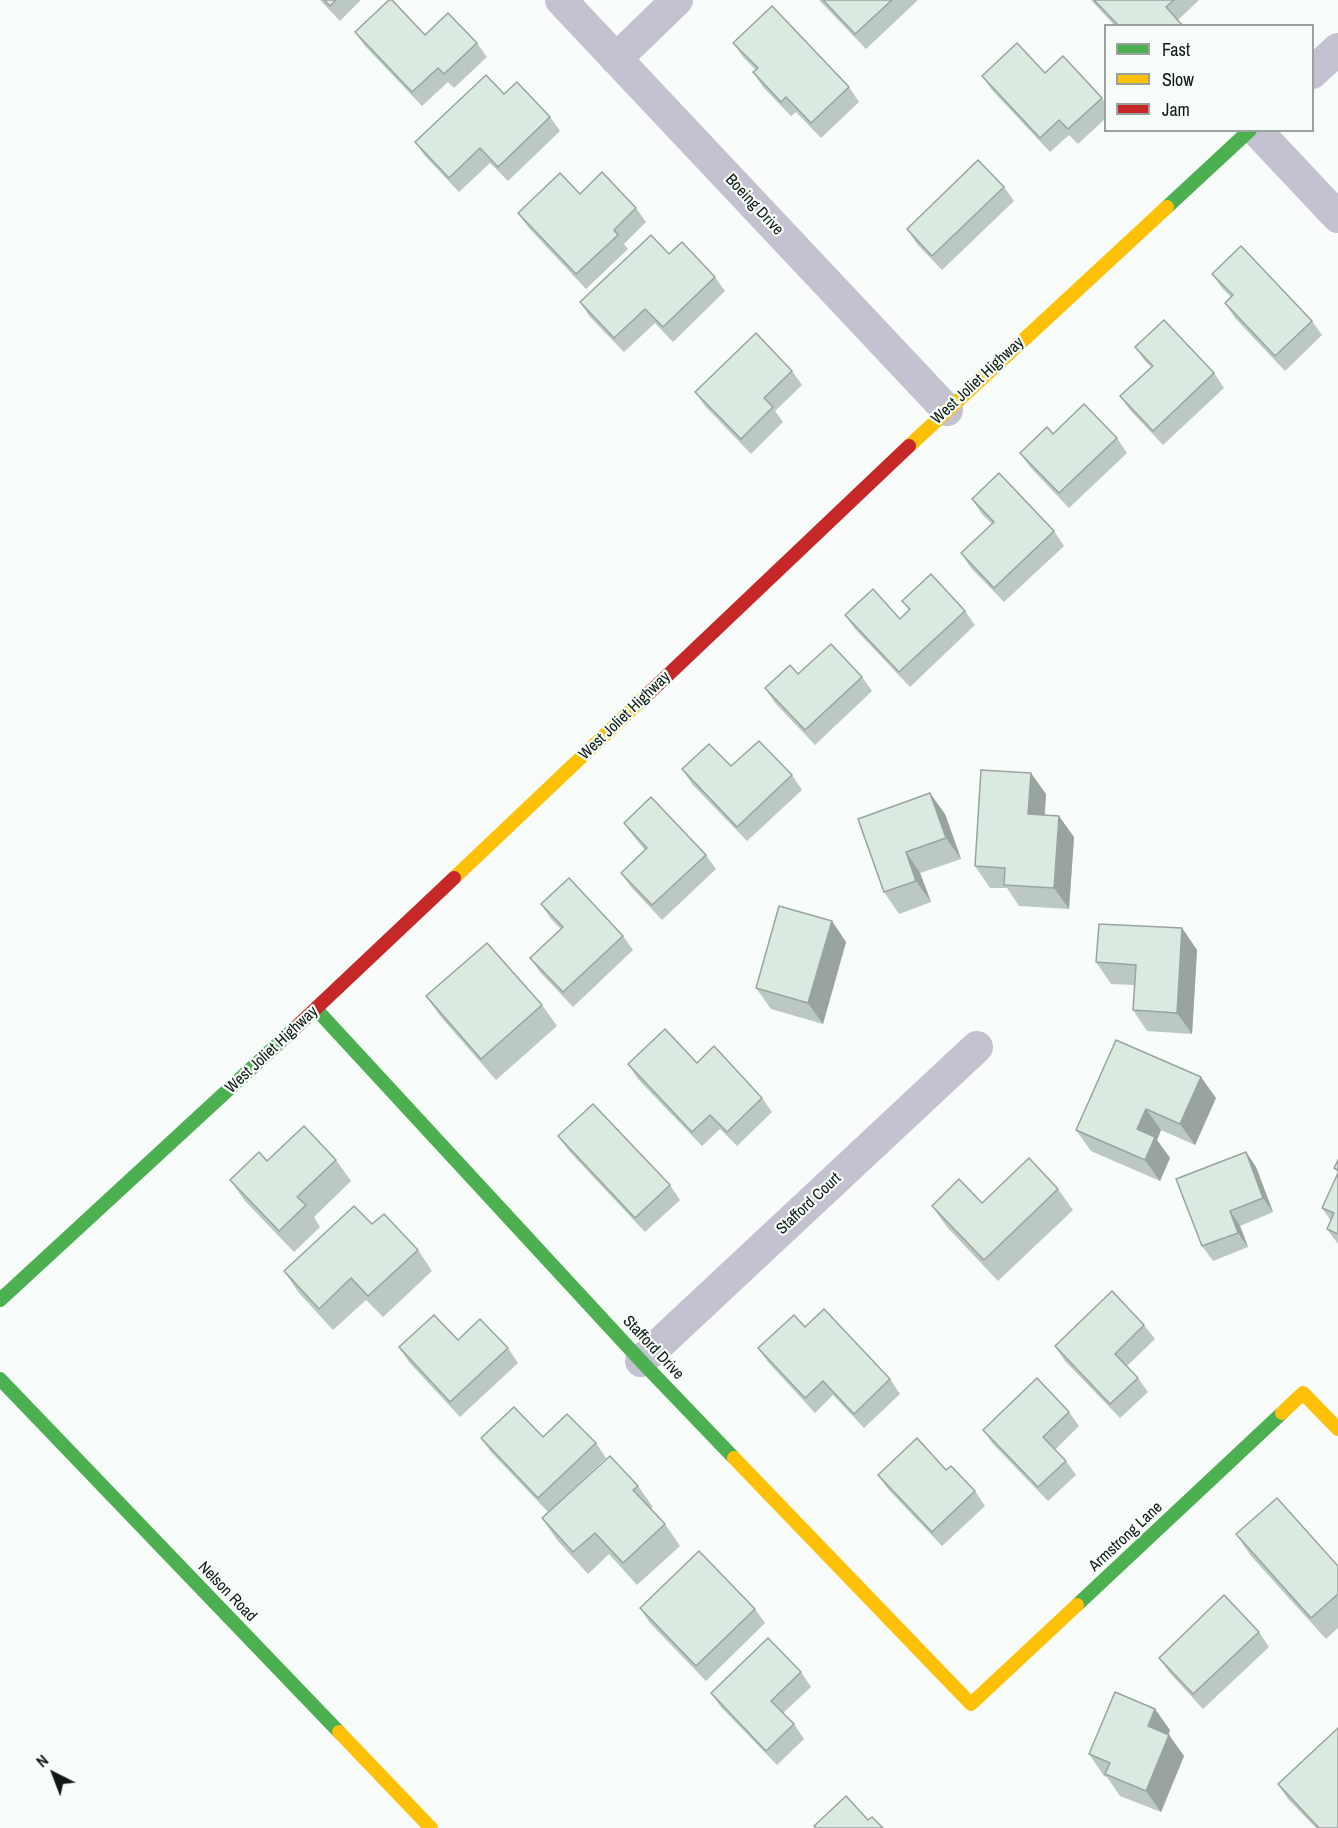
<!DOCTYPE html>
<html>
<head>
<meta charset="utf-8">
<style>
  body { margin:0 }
  #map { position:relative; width:1338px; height:1828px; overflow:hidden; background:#f8fcfa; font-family:"Archivo Narrow",sans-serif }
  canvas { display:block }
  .legend { position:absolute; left:1104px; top:24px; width:210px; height:108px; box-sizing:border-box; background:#f7fdf9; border:2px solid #9aa29d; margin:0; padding:8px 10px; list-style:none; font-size:18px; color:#0e1a13 }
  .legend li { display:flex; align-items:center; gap:12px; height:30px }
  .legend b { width:30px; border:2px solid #9aa29d }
  .north { position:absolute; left:24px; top:1744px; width:60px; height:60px; -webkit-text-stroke:4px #f7fdf9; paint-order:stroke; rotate:318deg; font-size:16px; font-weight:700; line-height:24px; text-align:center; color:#0e1a13 }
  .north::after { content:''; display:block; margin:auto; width:21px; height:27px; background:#0e1a13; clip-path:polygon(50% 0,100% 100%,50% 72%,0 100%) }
</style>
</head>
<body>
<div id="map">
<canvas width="1338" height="1828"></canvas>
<ul class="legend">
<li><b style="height:8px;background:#4caf50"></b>Fast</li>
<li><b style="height:8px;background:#ffc107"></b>Slow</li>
<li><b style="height:8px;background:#c62828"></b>Jam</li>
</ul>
<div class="north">N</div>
</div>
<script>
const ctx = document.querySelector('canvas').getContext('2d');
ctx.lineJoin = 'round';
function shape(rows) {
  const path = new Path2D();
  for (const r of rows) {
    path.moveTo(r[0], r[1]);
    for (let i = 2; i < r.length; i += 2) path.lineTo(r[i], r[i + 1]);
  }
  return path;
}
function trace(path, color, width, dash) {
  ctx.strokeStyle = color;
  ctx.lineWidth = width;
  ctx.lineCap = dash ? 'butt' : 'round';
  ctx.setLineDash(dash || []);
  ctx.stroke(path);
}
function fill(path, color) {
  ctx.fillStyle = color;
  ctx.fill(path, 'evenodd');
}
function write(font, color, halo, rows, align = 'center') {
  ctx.font = font + ' "Archivo Narrow",sans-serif';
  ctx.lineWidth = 4.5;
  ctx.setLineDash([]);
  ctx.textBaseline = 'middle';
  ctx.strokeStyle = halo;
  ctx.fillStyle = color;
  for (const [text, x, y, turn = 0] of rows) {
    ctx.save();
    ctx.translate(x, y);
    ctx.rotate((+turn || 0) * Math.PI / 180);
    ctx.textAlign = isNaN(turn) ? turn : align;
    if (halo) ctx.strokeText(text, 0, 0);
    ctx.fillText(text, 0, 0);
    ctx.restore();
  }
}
trace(shape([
  [561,0,947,410],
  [616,59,677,0],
  [1312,73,1338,49],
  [1256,130,1338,217],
  [641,1361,977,1047]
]), '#c4c1d0', 32);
trace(shape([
  [1167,207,1250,130],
  [316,1009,641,1361,734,1458],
  [0,1300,293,1030],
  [0,1379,339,1732],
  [1077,1605,1282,1413]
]), '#4caf50', 14);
trace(shape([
  [909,446,1167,207],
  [454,878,649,693],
  [1282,1413,1303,1393,1338,1429],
  [734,1458,971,1704,1077,1605],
  [339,1732,431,1828]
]), '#ffc107', 14);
trace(shape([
  [649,693,909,446],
  [293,1030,454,878]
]), '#c62828', 14);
fill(shape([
  [320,0,361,0,340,21],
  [819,0,918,0,866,49],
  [1091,0,1199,0,1178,20,1182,26,1115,26],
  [355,32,425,35,477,43,487,57,454,88,448,82,422,106,365,46],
  [733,43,849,87,859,102,821,138,796,112,791,116,763,87,753,72,756,70,743,57],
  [1045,73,1102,98,1106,104,1106,118,1078,144,1069,135,1050,152,992,90,982,76],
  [504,94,550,117,560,131,508,181,490,163,459,192,425,156,415,142],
  [1004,187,1014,201,942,270,917,244,907,229],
  [580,194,636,208,646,222,624,244,628,249,586,289,528,227,518,213],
  [669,254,715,277,725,291,673,342,655,323,624,352,590,317,580,302],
  [1212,274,1312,321,1322,335,1285,371,1235,318,1225,303,1231,297,1222,288],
  [1135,347,1214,373,1224,388,1163,445,1130,410,1120,396,1151,367,1145,361],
  [792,371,802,385,775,411,783,422,751,454,705,406,695,392],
  [1053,434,1117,438,1127,453,1069,508,1030,467,1020,453],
  [972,499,1054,531,1064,546,1004,602,971,568,961,553,992,524,982,514],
  [902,601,965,611,975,625,910,687,855,629,845,615,900,619,909,610],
  [798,674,862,677,872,691,815,745,775,703,765,688],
  [731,766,792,775,802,790,747,841,692,784,682,769],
  [1046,794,1045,815,1074,837,1069,909,1019,906,1007,888,990,888,975,866],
  [945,814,961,859,920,873,931,902,899,914,884,892,858,819],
  [624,823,706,855,716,869,662,920,631,887,621,873,645,850,634,837],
  [541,904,623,936,633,950,573,1007,540,972,530,958,561,929,551,919],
  [1182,928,1197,950,1192,1034,1147,1031,1133,1010,1134,985,1111,984,1096,962],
  [846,942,823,1024,771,1009,756,988],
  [426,996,542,1005,557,1026,496,1080,441,1017],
  [1116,1040,1216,1098,1195,1145,1161,1130,1157,1140,1170,1158,1160,1181,1091,1151,1076,1130],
  [697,1063,762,1098,772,1112,737,1146,720,1129,702,1146,638,1079,628,1064],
  [558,1136,670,1185,680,1200,645,1232,569,1151],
  [1246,1152,1256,1167,1273,1212,1240,1226,1248,1247,1213,1261,1202,1246],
  [336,1160,351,1181,314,1217,320,1227,294,1252,245,1201,230,1180,267,1161],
  [1338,1160,1338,1244,1327,1229,1331,1221,1322,1208,1338,1173,1334,1168],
  [1058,1189,1073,1210,998,1281,947,1227,932,1206,982,1203],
  [372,1224,418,1250,432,1271,383,1317,366,1300,333,1330,299,1293,284,1271],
  [1144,1325,1155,1339,1127,1366,1138,1378,1148,1392,1120,1418,1065,1361,1055,1346],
  [805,1327,890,1379,900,1394,864,1428,833,1395,815,1413,768,1362,758,1348],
  [458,1340,508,1348,518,1363,460,1417,409,1362,399,1347],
  [1069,1412,1079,1426,1055,1450,1066,1461,1076,1475,1048,1501,993,1444,983,1430],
  [543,1437,596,1443,606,1458,548,1512,491,1452,481,1438],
  [946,1470,975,1491,985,1506,942,1546,888,1489,878,1475],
  [638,1486,653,1507,650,1509,665,1524,680,1546,637,1585,609,1554,588,1574,557,1540,542,1518],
  [1236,1534,1338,1566,1338,1628,1326,1639,1251,1556],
  [640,1608,755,1609,765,1623,706,1681,650,1623],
  [1259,1632,1269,1647,1203,1709,1169,1672,1159,1658],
  [801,1672,811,1687,783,1713,794,1724,804,1739,777,1765,721,1707,711,1693],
  [1170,1730,1168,1734,1184,1756,1161,1812,1120,1796,1107,1777,1104,1776,1089,1754],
  [1278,1784,1338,1828,1316,1828,1288,1799]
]), '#bbc9c2');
fill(shape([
  [1031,773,1046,794,1043,835,1028,814],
  [930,793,945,814,961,859,946,838],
  [1059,816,1074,837,1069,909,1054,888],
  [906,852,920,873,931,902,916,881],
  [832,921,846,942,823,1024,808,1003],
  [1182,928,1197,950,1192,1034,1177,1013],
  [1201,1077,1216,1098,1195,1145,1180,1124],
  [1146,1109,1161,1130,1157,1140,1170,1158,1160,1181,1145,1160,1137,1129],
  [1246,1152,1256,1167,1273,1212,1263,1198],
  [1230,1211,1240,1226,1248,1247,1238,1233],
  [1155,1709,1170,1730,1163,1748,1148,1726],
  [1169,1735,1184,1756,1161,1812,1146,1791]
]), '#99a49e');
const building = shape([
  [324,0,336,0,330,6,324,0],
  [389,0,392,0,425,35,448,13,477,43,444,74,438,68,412,92,355,32,389,0],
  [823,0,892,0,855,34,823,0],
  [1094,0,1174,0,1166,7,1182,25,1119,26,1094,0],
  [772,6,849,87,811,123,786,97,781,102,753,72,758,68,733,43,772,6],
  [1017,43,1045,73,1063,56,1102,98,1068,129,1059,120,1040,138,982,76,1017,43],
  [486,75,504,94,517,82,550,117,498,167,480,148,449,178,415,142,486,75],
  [978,160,1004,187,932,256,907,229,978,160],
  [602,172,636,208,614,230,618,235,576,274,518,213,560,173,580,194,602,172],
  [651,235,669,254,682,242,715,277,663,327,645,309,614,338,580,302,651,235],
  [1241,246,1312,321,1275,356,1225,303,1233,295,1212,274,1241,246],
  [1164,320,1214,373,1153,431,1120,396,1153,366,1135,347,1164,320],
  [756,333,792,371,764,398,773,407,741,439,695,392,756,333],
  [1084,404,1117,438,1059,493,1020,453,1047,427,1053,434,1084,404],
  [999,473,1054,531,994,588,961,553,994,522,972,499,999,473],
  [931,574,965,611,899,672,845,615,873,589,900,619,910,609,902,601,931,574],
  [831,644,862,677,805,730,765,688,790,665,798,674,831,644],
  [759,741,792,775,737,827,682,769,709,744,731,766,759,741],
  [981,770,1031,773,1028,814,1059,816,1054,888,1004,885,1005,868,975,866,981,770],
  [930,793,946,838,906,852,916,881,884,892,858,819,930,793],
  [651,797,706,855,652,905,621,873,647,848,624,823,651,797],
  [569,878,623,936,563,992,530,958,563,927,541,904,569,878],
  [779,906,832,921,808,1003,756,988,779,906],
  [1099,924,1182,928,1177,1013,1133,1010,1136,965,1096,962,1099,924],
  [487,943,542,1005,481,1059,426,996,487,943],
  [665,1029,697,1063,714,1046,762,1098,727,1132,710,1115,692,1132,628,1064,665,1029],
  [1116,1040,1201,1077,1180,1124,1146,1109,1137,1129,1155,1137,1145,1160,1076,1130,1116,1040],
  [593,1104,670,1185,635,1218,558,1136,593,1104],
  [304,1126,336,1160,297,1197,306,1205,279,1231,230,1180,259,1152,267,1161,304,1126],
  [1246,1152,1263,1198,1230,1211,1238,1233,1202,1246,1176,1179,1246,1152],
  [1029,1158,1058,1189,984,1260,932,1206,959,1179,982,1203,1029,1158],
  [1338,1160,1338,1170,1334,1168,1338,1160],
  [1338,1173,1338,1234,1327,1229,1334,1213,1322,1208,1338,1173],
  [354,1206,372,1224,384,1214,418,1250,368,1296,351,1278,319,1309,284,1271,354,1206],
  [1112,1291,1144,1325,1115,1354,1138,1378,1110,1404,1055,1346,1112,1291],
  [824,1309,890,1379,854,1414,823,1381,805,1398,758,1348,794,1315,805,1327,824,1309],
  [434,1315,458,1340,480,1319,508,1348,450,1402,399,1347,434,1315],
  [1037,1378,1069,1412,1043,1437,1066,1461,1038,1487,983,1430,1037,1378],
  [514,1407,543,1437,567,1414,596,1443,538,1498,481,1438,514,1407],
  [917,1438,946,1470,951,1466,975,1491,932,1532,878,1475,917,1438],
  [610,1456,638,1486,633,1490,665,1524,623,1563,595,1533,573,1552,542,1518,610,1456],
  [1277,1498,1338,1566,1338,1594,1311,1618,1236,1534,1277,1498],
  [699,1551,755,1609,696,1666,640,1608,699,1551],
  [1224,1595,1259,1632,1193,1694,1159,1658,1224,1595],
  [768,1638,801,1672,771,1701,794,1724,766,1751,711,1693,768,1638],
  [1115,1692,1155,1709,1148,1726,1169,1735,1146,1791,1105,1774,1110,1763,1089,1754,1115,1692],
  [1338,1728,1338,1828,1319,1828,1278,1784,1338,1728],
  [846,1796,868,1820,872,1817,883,1828,816,1828,814,1826,846,1796]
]);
fill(building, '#daeae1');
trace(building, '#99a49e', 1.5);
write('16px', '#0e1a13', '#f7fdf9', [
  ["Boeing Drive",754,205,47],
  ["West Joliet Highway",978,381,-43],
  ["West Joliet Highway",625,716,-44],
  ["West Joliet Highway",272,1050,-43],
  ["Stafford Court",809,1204,-43],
  ["Stafford Drive",653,1348,47],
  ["Armstrong Lane",1126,1537,-43],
  ["Nelson Road",227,1592,46]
]);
</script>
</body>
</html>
